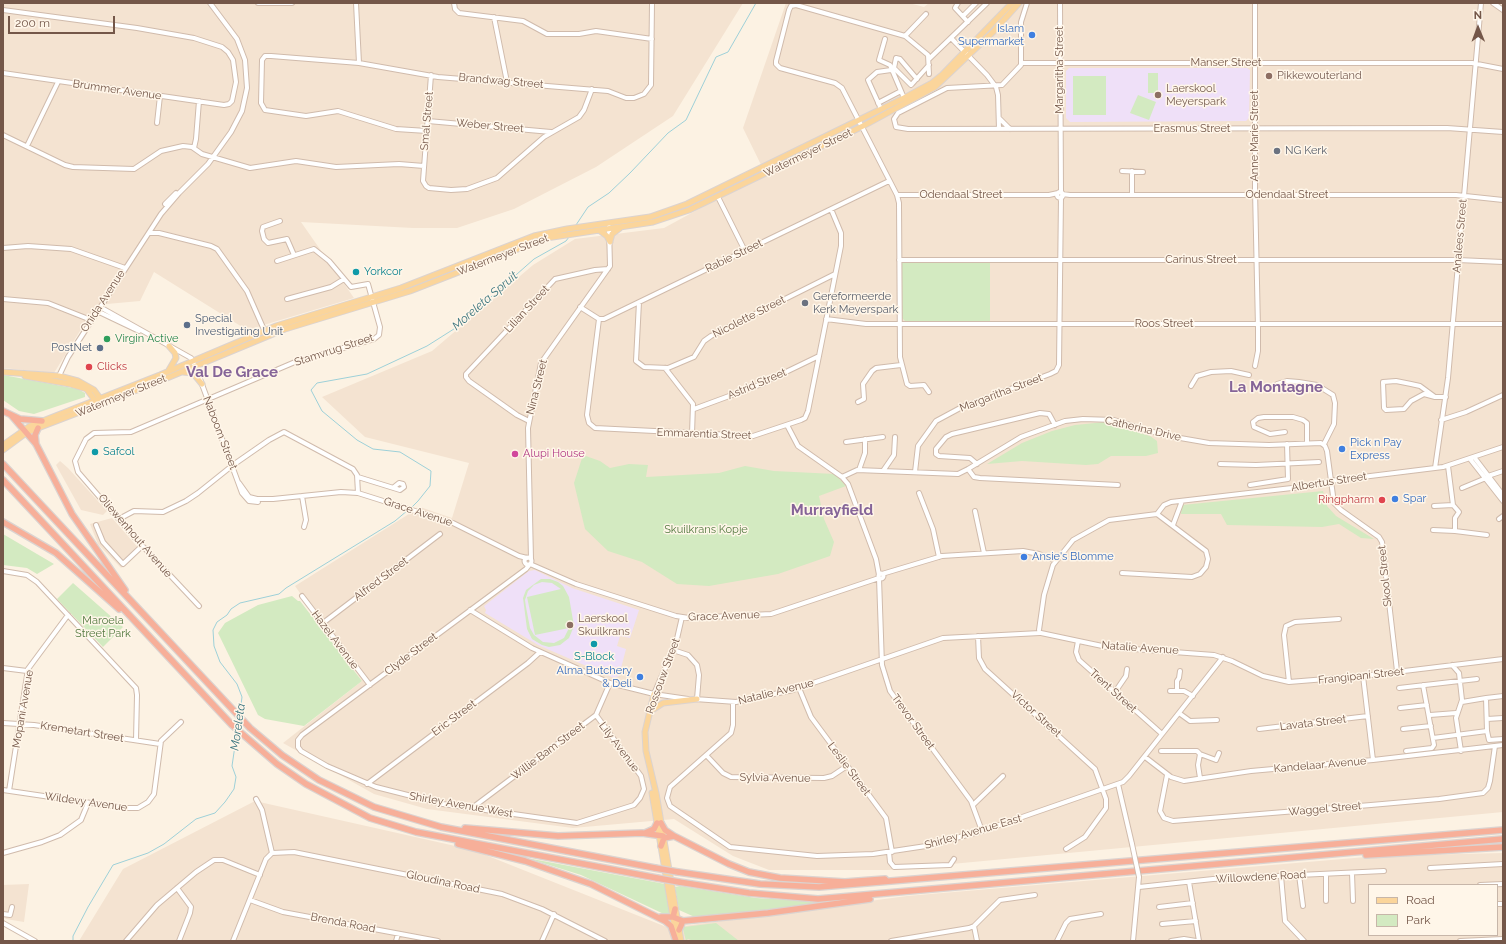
<!DOCTYPE html>
<html>
<head>
<meta charset="utf-8">
<style>
  body { margin:0 }
  #map { position:relative; width:1506px; height:944px; overflow:hidden; background:#fcf2e3; font-family:Raleway,sans-serif }
  canvas { display:block }
  .frame { position:absolute; inset:0; border:4px solid #745749; pointer-events:none }
  .legend { position:absolute; left:1368px; top:884px; width:130px; height:52px; box-sizing:border-box; background:#fff6e9; border:1px solid #c7b6a9; margin:0; padding:5px 7px; list-style:none; font-size:12px; color:#745749 }
  .legend li { display:flex; align-items:center; gap:8px; height:20px }
  .legend b { width:20px; border:1px solid #c7b6a9 }
  .north { position:absolute; left:1458px; top:8px; width:40px; height:40px; -webkit-text-stroke:3px #fff6e9; paint-order:stroke; rotate:359deg; font-size:11px; font-weight:700; line-height:16px; text-align:center; color:#745749 }
  .north::after { content:''; display:block; margin:auto; width:14px; height:18px; background:#745749; clip-path:polygon(50% 0,100% 100%,50% 72%,0 100%) }
  .scale { position:absolute; left:8px; top:16px; width:107px; height:18px; box-sizing:border-box; border:2px solid #745749; border-top:0; padding-left:5px; font-size:12px; line-height:14px; white-space:nowrap; color:#745749; -webkit-text-stroke:3px #fff6e9; paint-order:stroke }
</style>
</head>
<body>
<div id="map">
<canvas width="1506" height="944"></canvas>
<div class="frame"></div>
<ul class="legend">
<li><b style="height:5px;background:#fbd59b"></b>Road</li>
<li><b style="height:11px;background:#d3eac1"></b>Park</li>
</ul>
<div class="north">N</div>
<div class="scale">200 m</div>
</div>
<script>
const ctx = document.querySelector('canvas').getContext('2d');
ctx.lineJoin = 'round';
function fill(path, color) {
  ctx.fillStyle = color;
  ctx.fill(path, 'evenodd');
}
function shape(rows) {
  const path = new Path2D();
  for (const r of rows) {
    if (r.length === 3) {
      path.moveTo(r[0] + r[2], r[1]);
      path.arc(r[0], r[1], r[2], 0, 2 * Math.PI);
      continue;
    }
    path.moveTo(r[0], r[1]);
    for (let i = 2; i < r.length; i += 2) path.lineTo(r[i], r[i + 1]);
  }
  return path;
}
function trace(path, color, width, dash) {
  ctx.strokeStyle = color;
  ctx.lineWidth = width;
  ctx.lineCap = dash ? 'butt' : 'round';
  ctx.setLineDash(dash || []);
  ctx.stroke(path);
}
function write(font, color, halo, rows, align = 'center') {
  ctx.font = font + ' Raleway,sans-serif';
  ctx.lineWidth = 3;
  ctx.setLineDash([]);
  ctx.textBaseline = 'middle';
  ctx.strokeStyle = halo;
  ctx.fillStyle = color;
  for (const [text, x, y, turn = 0] of rows) {
    ctx.save();
    ctx.translate(x, y);
    ctx.rotate((+turn || 0) * Math.PI / 180);
    ctx.textAlign = isNaN(turn) ? turn : align;
    if (halo) ctx.strokeText(text, 0, 0);
    ctx.fillText(text, 0, 0);
    ctx.restore();
  }
}
fill(shape([
  [3,3,743,3,673,116,596,167,514,209,457,228,413,228,301,222,354,298,247,330,154,272,140,301,96,305,54,373,3,368],
  [786,3,909,3,924,7,929,3,1503,3,1503,812,888,870,769,870,733,856,674,819,573,828,427,809,374,794,283,743,362,681,295,586,420,507,452,518,469,463,365,437,322,397,432,351,533,265,575,239,664,228,765,173,743,128],
  [60,461,68,468,107,511,103,515,81,510,56,465],
  [112,518,141,551,121,568,98,544,90,524],
  [255,801,473,850,669,928,907,896,1378,856,1503,853,1503,941,79,941,123,869],
  [1369,885,1497,885,1497,935,1369,935],
  [29,884,24,922,6,919,3,916,3,885]
]), '#f4e3d1');
fill(shape([
  [1069,68,1247,68,1250,70,1249,118,1246,121,1070,122,1066,118,1066,71],
  [535,570,572,588,639,610,630,638,620,636,617,646,626,649,619,676,614,678,538,645,485,613,486,610,484,606,529,571]
]), '#efe0f8');
fill(shape([
  [1148,73,1158,73,1158,93,1148,93],
  [1073,76,1106,76,1106,115,1073,115],
  [1138,95,1156,102,1149,120,1130,113],
  [901,262,990,262,990,323,905,321,901,317],
  [3,375,78,389,85,393,85,397,34,414,19,411,3,400],
  [1105,422,1150,436,1157,441,1158,453,1146,456,1111,456,1098,464,1086,465,1022,461,987,464,1022,443,1052,431,1075,425],
  [583,455,600,461,610,468,629,464,648,465,646,477,719,473,745,466,774,471,835,474,846,486,819,496,824,519,834,542,830,556,778,574,709,586,677,584,642,562,608,551,585,529,574,483],
  [1323,491,1327,506,1336,516,1374,539,1361,538,1339,524,1322,527,1227,525,1221,514,1181,514,1182,505],
  [3,534,54,564,37,574,27,568,3,565],
  [541,579,550,579,558,582,563,586,569,597,574,626,569,638,560,645,549,647,542,645,532,639,527,629,523,598,526,590],
  [542,582,552,583,561,589,527,597,535,635,569,628,564,638,554,643,543,642,534,635,530,628,526,607,525,600,528,591,534,585],
  [73,583,123,627,103,647,57,599],
  [292,596,298,601,300,601,362,681,304,726,265,719,258,715,218,633,225,623,258,605],
  [527,858,665,884,670,915,666,915,581,875],
  [680,886,756,898,826,902,792,909,697,918,679,910,675,887],
  [716,923,739,941,694,941,688,939,686,941,683,929,684,927]
]), '#d3eac1');
trace(shape([
  [576,225,588,207,609,193,630,173,668,133,686,120,716,57,728,52,756,3],
  [411,508,418,501,430,486,431,471,400,452,373,449,357,440,322,411,311,390,317,383,367,374,427,346,457,327,534,259,566,241,569,237],
  [240,713,242,697,237,684,220,662,214,646,213,630,217,622,227,615,231,609,240,603,279,594,286,588,395,521,408,510],
  [238,727,239,720],
  [73,941,73,936,88,907,113,865,148,853,164,844,196,819,215,813,225,802,234,789,236,777,232,766,237,732]
]), '#9dd0d8', 1);
const minor = shape([
  [258,3,292,3],
  [356,3,359,63],
  [454,3,455,9,459,13,523,21,547,34,579,34,596,31,652,39],
  [958,3,955,8,968,22],
  [1027,3,1021,22,1021,65,1002,85,947,88,898,113,894,119,896,127,908,129,1447,128,1503,132],
  [1060,3,1061,193],
  [1255,3,1255,190,1258,328,1258,351,1255,366],
  [1493,3,1503,10],
  [3,10,137,28,194,38,222,47,228,52,233,60,236,82,232,101,229,104,224,105,3,73],
  [963,16,976,3],
  [494,17,507,82],
  [905,36,926,14],
  [951,38,987,75,996,87,998,95,999,129],
  [885,39,879,60,890,65,904,98],
  [929,59,987,3],
  [1021,63,1472,63,1503,69],
  [929,74,928,55,905,36,796,5,791,6,789,10,776,61,776,64,780,68,835,83,842,88,897,195,899,203,900,357,907,384,910,386,924,385,929,392],
  [431,75,423,181,426,186,429,188,451,190,467,189,497,178,544,137,579,117,584,110,592,89],
  [917,79,900,59,896,58,894,68,911,85,912,84,929,65],
  [878,103,901,91],
  [881,109,868,80,877,72,891,70],
  [999,118,1010,129],
  [428,121,551,132],
  [157,123,160,96],
  [427,131,396,129,338,111,306,116,265,110,261,103,262,60,265,56,271,56,359,63,438,77,608,91,626,98,634,98,644,94,651,85,652,3],
  [3,135,65,165,73,167,134,169,161,151,183,146,192,147,202,154,250,168,296,161,336,167,399,164,424,166],
  [27,146,58,82],
  [194,148,196,139,199,101],
  [1122,171,1143,172],
  [1132,171,1132,195],
  [1060,195,3],
  [1062,194,1070,195,1456,195,1503,200],
  [897,195,1049,195,1058,193],
  [718,197,745,251],
  [165,204,176,193],
  [280,221,263,227,262,231,264,239,268,243,287,239,294,255],
  [149,233,159,233,211,246,217,249,247,291,265,332],
  [3,248,28,246,71,249,125,268],
  [899,260,1458,260,1503,262],
  [3,299,48,303,91,320],
  [287,299,331,287,344,279],
  [639,302,636,361,644,367,668,368,694,357,704,341,711,336,835,274],
  [100,307,191,358,196,368,242,493,249,501,258,502],
  [580,307,599,319,604,319,889,181],
  [97,311,139,331],
  [599,319,587,415,589,423,595,428,753,436,801,420,805,418,808,411,841,246,841,233,831,209],
  [826,319,866,324,1503,324],
  [665,368,693,404,692,434],
  [59,376,68,357,161,214,179,193,208,164,231,132,242,111,247,88,245,60,237,39,210,3],
  [1277,384,1287,381,1299,382,1317,385,1333,395,1335,403,1334,424,1324,444],
  [1191,386,1197,376,1211,372,1231,371,1249,375],
  [1435,397,1424,394,1411,401,1404,409,1386,410,1384,408,1383,382,1396,381,1411,384,1420,386,1435,397,1446,397],
  [858,402,864,399,863,384,872,371,876,368,901,365],
  [694,409,759,385,819,356],
  [1441,420,1466,412,1503,395],
  [529,421,517,415,469,381,466,377,466,374,555,279,595,270,608,269],
  [787,425,798,446,842,477,848,484,876,559,879,575],
  [1285,432,1270,434,1254,427,1253,422,1258,418,1264,417,1293,417,1303,420,1307,423,1307,442],
  [846,442,883,437],
  [1474,457,1503,495],
  [1470,459,1503,501],
  [977,464,970,458,939,456,936,454,936,449,946,437,952,434,1040,413,1049,414,1055,425],
  [1220,464,1256,465,1319,462],
  [1435,468,1448,378,1481,3],
  [968,469,974,477,980,478,1118,485],
  [859,470,865,453,865,439],
  [883,471,894,455,895,437],
  [915,472,918,446,936,421,962,407,1050,374,1056,371,1059,365,1061,197],
  [1488,476,1503,471],
  [358,477,400,490,404,487,403,484,399,483,394,487],
  [842,477,857,470,958,474,968,469,1021,437,1065,421,1083,419,1114,420,1163,435,1209,443,1269,445,1321,443,1325,446,1327,451,1334,503,1341,510,1379,537,1382,542,1397,671],
  [239,483,249,497,257,499,273,499,341,492,358,493,453,523,519,556,527,558],
  [1250,485,1288,479,1287,444],
  [1462,488,1486,478],
  [919,493,933,529,939,557],
  [302,496,306,520,304,527],
  [1434,506,1453,505,1448,466],
  [975,511,984,553],
  [1157,514,1164,505,1171,502,1309,486,1330,481,1443,467,1503,447],
  [119,519,134,511,163,512,186,501,198,493,233,465,269,440,284,432,353,469,357,475,358,493],
  [1499,519,1503,516],
  [96,525,103,542,123,564,142,546],
  [1173,525,1182,501],
  [1433,530,1455,531,1455,518,1459,512,1453,505],
  [1455,531,1487,535],
  [528,561,3.5],
  [531,559,528,428,541,363,610,266,609,227],
  [530,564,526,569,302,735,298,740,298,747,301,751,327,766,376,787,443,804,577,823,634,805,640,798,644,789,641,776,596,715],
  [530,564,576,584,676,616,689,618,771,614,879,578],
  [3,571,27,575,37,582,136,688,137,695,136,740],
  [1122,573,1192,577,1200,574,1206,567,1208,559,1206,551,1157,514],
  [881,576,2.5],
  [882,574,942,556,1023,551,1039,554,1055,560],
  [879,578,882,665,890,691,971,801,982,831],
  [302,596,370,685],
  [199,606,135,538,78,472,75,461,86,439,94,433,131,432,295,362,374,339,379,335,380,327,368,284,351,287,329,261,314,249,277,261],
  [470,610,532,648,610,683,654,694,688,699],
  [323,623,440,534],
  [1039,630,1044,595,1053,565,1073,540,1109,520,1157,514],
  [1041,633,1107,647,1214,655,1232,661,1263,676,1289,682,1363,676,1503,659],
  [978,636,979,658,985,669,1095,769,1106,799,1106,808,1085,837,1066,849],
  [1078,641,1076,652,1079,660,1162,734],
  [673,650,688,655,697,665,699,675,697,699],
  [1452,665,1459,673,1462,700,1456,718,1461,751],
  [3,668,27,671],
  [1363,676,1373,760],
  [1289,682,1284,635,1286,626,1295,622,1339,619],
  [799,688,811,717,886,818,892,852],
  [1399,688,1477,679],
  [1170,691,1184,691,1193,696],
  [1177,691,1177,681,1179,678,1180,671],
  [1115,692,1126,676,1127,669],
  [654,694,676,643,682,617],
  [695,699,736,702,793,690,943,638,1040,633],
  [733,702,733,725,731,733,670,787,667,798,670,806,730,847,817,856,873,854,926,846,982,831,1123,782,1129,776,1223,657],
  [1462,702,1486,698],
  [1400,708,1427,705],
  [1179,713,1190,721,1217,720],
  [1430,715,1456,713],
  [1487,719,1503,718],
  [3,723,34,725,160,744],
  [1259,729,1368,716],
  [1403,729,1431,726],
  [1487,731,1486,698,1503,696],
  [1433,738,1487,731,1489,740,1503,739],
  [1161,751,1197,751,1200,754,1216,760,1219,753],
  [1406,751,1432,748,1434,745,1423,685],
  [707,756,723,773,731,777,824,778,832,776,847,766],
  [1145,757,1171,777,1184,781,1251,771,1373,760,1503,745],
  [1167,775,1160,811,1164,818,1173,821,1371,805,1439,799,1483,793,1488,788,1490,781,1495,746],
  [1200,778,1198,765,1200,754],
  [367,784,528,663,540,652],
  [1118,784,1132,844],
  [3,790,125,808,138,808,148,802,154,794,161,741,181,722],
  [9,791,28,669,68,615],
  [256,799,262,810,272,853],
  [973,805,1003,776],
  [472,808,596,715,610,683],
  [889,852,890,862,894,867,950,865,954,859],
  [3,853,42,842,60,835,81,820,88,803],
  [272,853,294,852,502,894,542,909,605,941],
  [1430,868,1503,864],
  [1352,873,1353,901],
  [1326,874,1326,901],
  [1299,875,1303,906],
  [1281,876,1285,921,1304,941],
  [1189,882,1199,941],
  [1480,885,1503,884],
  [1139,887,1213,879,1384,871],
  [177,888,191,907,190,913,179,941],
  [250,900,283,912,438,941],
  [1497,904,1503,904],
  [1159,907,1193,903],
  [3,914,10,915,12,907],
  [3,923,35,941],
  [1162,924,1196,921],
  [974,926,977,941],
  [126,941,157,905,196,872,214,860,223,860,260,875],
  [233,941,266,859,272,853],
  [396,941,398,934],
  [542,941,554,914],
  [891,941,969,928,974,926,1000,900,1035,895],
  [1057,941,1066,923,1070,919,1101,914],
  [1133,941,1139,877],
  [1171,941,1184,939,1196,941],
  [1460,941,1503,939]
]);
const major = shape([
  [599,230,607,236,610,242],
  [610,241,612,234,620,228],
  [169,346,175,353,176,358,169,370],
  [3,372,59,376,78,381,94,390,102,401],
  [183,372,193,373,202,384],
  [25,376,70,384,87,389],
  [85,387,97,403],
  [3,445,30,426,160,375,276,326,401,288,534,236,567,229,650,217,687,204,904,98,932,83,942,75,1012,3],
  [3,450,26,433,38,428,150,385,285,329,410,291,546,238,653,222,689,210,863,126,935,87,993,32,1019,3],
  [654,694,645,732,646,751,656,793,681,941],
  [649,712,663,703,697,699],
  [652,793,676,935]
]);
const highway = shape([
  [3,411,20,419,42,421],
  [11,415,36,444,72,514,125,590],
  [36,444,35,435,38,428],
  [3,464,250,728,282,755,319,780,374,807,441,827,655,868],
  [3,480,232,725,277,764,306,784,370,818,416,832,657,878],
  [3,522,56,553,119,609],
  [661,823,665,830,674,836],
  [465,828,558,836,642,833,663,836],
  [645,833,654,829,657,823],
  [458,844,525,861,591,884,665,921,671,926,676,941],
  [661,846,664,838,674,836,729,864,749,872,780,878,845,882,885,879],
  [1366,855,1503,847],
  [678,872,760,884,819,887,1503,830],
  [679,882,749,893,818,899,1503,839],
  [661,917,673,917,683,921,768,913,870,899],
  [673,917,675,909],
  [679,930,683,921]
]);
trace(minor, '#d0bbac', 6);
trace(major, '#dbd3d0', 7);
trace(highway, '#dbd3d0', 8);
trace(minor, '#fff', 4);
trace(major, '#fbd59b', 5);
trace(highway, '#f7af99', 5.5);
const minorBridge = shape([
  [1132,844,1139,877]
]);
const highwayBridge = shape([
  [655,868,678,872],
  [657,878,679,882]
]);
trace(minorBridge, '#d0bbac', 6, []);
trace(highwayBridge, '#dbd3d0', 8, []);
trace(minorBridge, '#fff', 4);
trace(highwayBridge, '#f7af99', 5.5);
for (const [x, y, r, color] of [
  [1032,35,4,"#3f7fe0"],
  [1269,76,4,"#8d6e63"],
  [1158,95,4,"#8d6e63"],
  [1277,151,4,"#6b7280"],
  [356,272,4,"#0f9aa8"],
  [805,303,4,"#6b7280"],
  [187,325,4,"#5c6f8a"],
  [107,339,4,"#2e9e5b"],
  [100,348,4,"#5c6f8a"],
  [89,367,4,"#e0444e"],
  [1342,449,4,"#3f7fe0"],
  [95,452,4,"#0f9aa8"],
  [515,454,4,"#d1479c"],
  [1395,499,4,"#3f7fe0"],
  [1382,500,4,"#e0444e"],
  [1024,557,4,"#3f7fe0"],
  [570,625,4,"#8d6e63"],
  [594,644,4,"#0f9aa8"],
  [640,677,4,"#3f7fe0"]
]) {
  const dot = new Path2D();
  dot.arc(x, y, r, 0, 2 * Math.PI);
  ctx.fillStyle = color;
  ctx.fill(dot);
  trace(dot, '#fff6e9', 1.5);
}
write('11px', '#366cbe', '#fff6e9', [
  ["Islam",1024,29,"right"],
  ["Supermarket",1024,42,"right"],
  ["Pick n Pay",1350,443],
  ["Express",1350,456],
  ["Spar",1403,499],
  ["Ansie's Blomme",1032,557],
  ["Alma Butchery",632,671,"right"],
  ["& Deli",632,684,"right"]
], 'left');
write('11px', '#745749', '#fff6e9', [
  ["Manser Street",1226,63],
  ["Margaritha Street",1060,70,-90],
  ["Brandwag Street",501,81,5],
  ["Brummer Avenue",117,90,8],
  ["Smal Street",427,121,-85],
  ["Weber Street",490,126,5],
  ["Erasmus Street",1192,129],
  ["Anne Marie Street",1255,136,-90],
  ["Watermeyer Street",808,153,-26],
  ["Odendaal Street",961,195],
  ["Odendaal Street",1287,195],
  ["Analees Street",1460,236,-85],
  ["Watermeyer Street",503,255,-21],
  ["Rabie Street",734,256,-26],
  ["Carinus Street",1201,260],
  ["Onida Avenue",103,301,-57],
  ["Lilian Street",527,309,-47],
  ["Nicolette Street",749,317,-27],
  ["Roos Street",1164,324],
  ["Stamvrug Street",334,350,-18],
  ["Astrid Street",757,384,-23],
  ["Nina Street",537,387,-76],
  ["Margaritha Street",1001,393,-21],
  ["Watermeyer Street",121,396,-22],
  ["Catherina Drive",1143,429,13],
  ["Naboom Street",220,433,69],
  ["Emmarentia Street",704,434,2],
  ["Albertus Street",1329,482,-9],
  ["Grace Avenue",418,512,18],
  ["Oliewenhout Avenue",135,536,49],
  ["Skool Street",1385,576,-96],
  ["Alfred Street",381,579,-37],
  ["Grace Avenue",724,616,-2],
  ["Hazel Avenue",335,640,53],
  ["Natalie Avenue",1140,648,4],
  ["Clyde Street",411,654,-37],
  ["Rossouw Street",663,676,-70],
  ["Frangipani Street",1361,676,-6],
  ["Trent Street",1113,691,42],
  ["Natalie Avenue",776,692,-14],
  ["Mopani Avenue",23,709,-80],
  ["Victor Street",1036,714,42],
  ["Eric Street",454,718,-37],
  ["Trevor Street",913,722,54],
  ["Lavata Street",1313,723,-7],
  ["Kremetart Street",82,732,9],
  ["Lily Avenue",619,747,53],
  ["Willie Bam Street",548,751,-37],
  ["Kandelaar Avenue",1320,765,-5],
  ["Leslie Street",849,769,53],
  ["Sylvia Avenue",775,778,1],
  ["Wildevy Avenue",86,802,8],
  ["Shirley Avenue West",461,805,10],
  ["Waggel Street",1325,809,-5],
  ["Shirley Avenue East",973,832,-16],
  ["Willowdene Road",1261,877,-3],
  ["Gloudina Road",443,882,12],
  ["Brenda Road",343,923,11]
]);
write('11px', '#785e54', '#fff6e9', [
  ["Pikkewouterland",1277,76],
  ["Laerskool",1166,89],
  ["Meyerspark",1166,102],
  ["Laerskool",578,619],
  ["Skuilkrans",578,632]
], 'left');
write('11px', '#5b616d', '#fff6e9', [
  ["NG Kerk",1285,151],
  ["Gereformeerde",813,297],
  ["Kerk Meyerspark",813,310]
], 'left');
write('11px', '#0d838f', '#fff6e9', [
  ["Yorkcor",364,272],
  ["Safcol",103,452],
  ["S-Block",594,657,"center"]
], 'left');
write('11px', '#4e5e75', '#fff6e9', [
  ["Special",195,319],
  ["Investigating Unit",195,332],
  ["PostNet",92,348,"right"]
], 'left');
write('11px', '#27864d', '#fff6e9', [
  ["Virgin Active",115,339]
], 'left');
write('11px', '#be3a42', '#fff6e9', [
  ["Clicks",97,367],
  ["Ringpharm",1374,500,"right"]
], 'left');
write('11px', '#b23c85', '#fff6e9', [
  ["Alupi House",523,454]
], 'left');
write('11px', '#547a41', '#fff6e9', [
  ["Skuilkrans Kopje",706,530],
  ["Maroela",103,621],
  ["Street Park",103,634]
]);
write('italic 12px', '#3f7881', '#fff6e9', [
  ["Moreleta Spruit",485,301,-41],
  ["Moreleta",238,727,-82]
]);
write('bold 15px', '#856498', '#fff6e9', [
  ["Val De Grace",232,372],
  ["La Montagne",1276,387],
  ["Murrayfield",832,510]
]);
</script>
</body>
</html>
